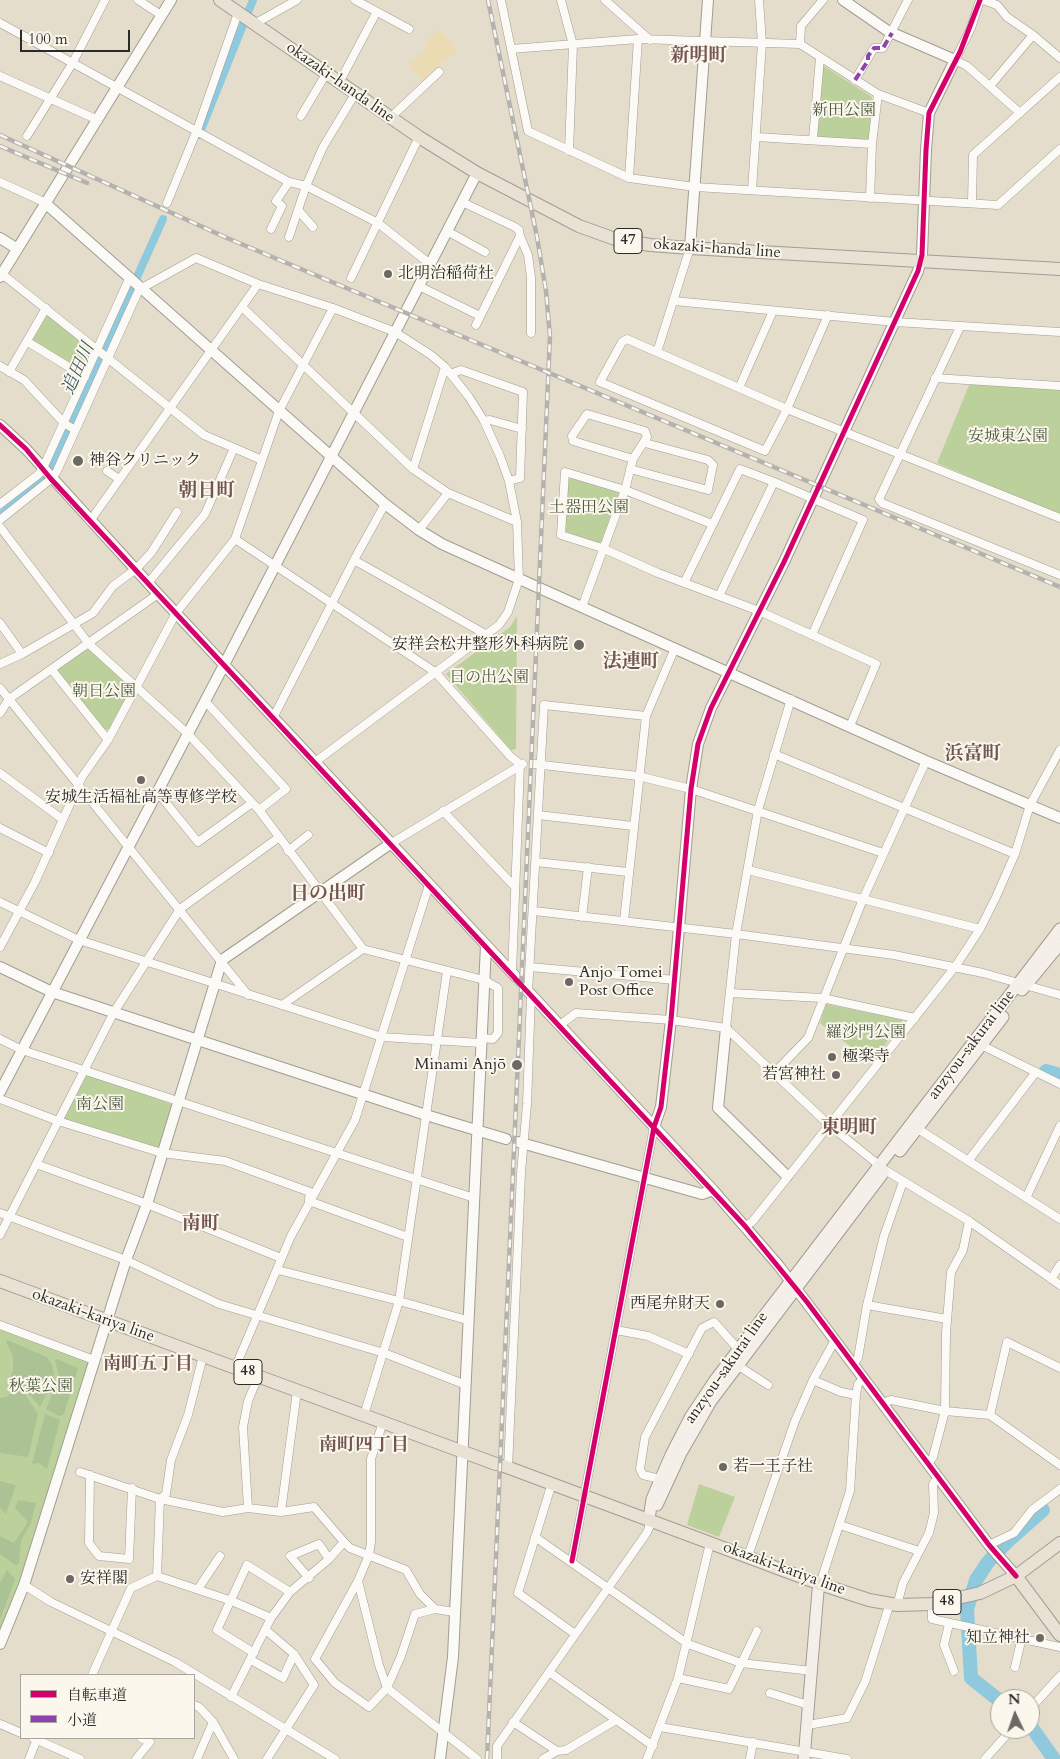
<!DOCTYPE html>
<html>
<head>
<meta charset="utf-8">
<style>
  body { margin:0 }
  #map { position:relative; width:1060px; height:1759px; overflow:hidden; background:#e4ddcc; font-family:Cardo,"Noto Serif JP",serif }
  canvas { display:block }
  .legend { position:absolute; left:20px; top:1674px; width:175px; height:65px; box-sizing:border-box; background:#fbf7ec; border:1px solid #a8a59f; margin:0; padding:6px 9px; list-style:none; font-size:15px; color:#2b2b2b }
  .legend li { display:flex; align-items:center; gap:10px; height:25px }
  .legend b { width:25px; border:1px solid #a8a59f }
  .north { position:absolute; left:990px; top:1689px; width:50px; height:50px; box-sizing:border-box; background:#fbf7ec; border:1px solid #a8a59f; border-radius:50%; rotate:357deg; font-size:14px; font-weight:700; line-height:20px; text-align:center; color:#2b2b2b }
  .north::after { content:''; display:block; margin:auto; width:18px; height:22px; background:#6c6963; clip-path:polygon(50% 0,100% 100%,50% 72%,0 100%) }
  .scale { position:absolute; left:20px; top:30px; width:110px; height:22px; box-sizing:border-box; border:2px solid #2b2b2b; border-top:0; padding-left:6px; font-size:15px; line-height:18px; white-space:nowrap; color:#2b2b2b; -webkit-text-stroke:4px #fbf7ec; paint-order:stroke }
</style>
</head>
<body>
<div id="map">
<canvas width="1060" height="1759"></canvas>
<ul class="legend">
<li><b style="height:6px;background:#d6006c"></b>自転車道</li>
<li><b style="height:6px;background:#8e44ad"></b>小道</li>
</ul>
<div class="north">N</div>
<div class="scale">100 m</div>
</div>
<script>
const ctx = document.querySelector('canvas').getContext('2d');
ctx.lineJoin = 'round';
function fill(path, color) {
  ctx.fillStyle = color;
  ctx.fill(path, 'evenodd');
}
function shape(rows) {
  const path = new Path2D();
  for (const r of rows) {
    path.moveTo(r[0], r[1]);
    for (let i = 2; i < r.length; i += 2) path.lineTo(r[i], r[i + 1]);
  }
  return path;
}
function trace(path, color, width, dash) {
  ctx.strokeStyle = color;
  ctx.lineWidth = width;
  ctx.lineCap = dash ? 'butt' : 'round';
  ctx.setLineDash(dash || []);
  ctx.stroke(path);
}
function write(font, color, halo, rows, align = 'center') {
  ctx.font = font + ' Cardo,"Noto Serif JP",serif';
  ctx.lineWidth = 4;
  ctx.setLineDash([]);
  ctx.textBaseline = 'middle';
  ctx.strokeStyle = halo;
  ctx.fillStyle = color;
  for (const [text, x, y, turn = 0] of rows) {
    ctx.save();
    ctx.translate(x, y);
    ctx.rotate((+turn || 0) * Math.PI / 180);
    ctx.textAlign = isNaN(turn) ? turn : align;
    if (halo) ctx.strokeText(text, 0, 0);
    ctx.fillText(text, 0, 0);
    ctx.restore();
  }
}
fill(shape([
  [821,64,872,97,869,140,815,137],
  [47,315,93,350,84,371,32,340],
  [970,383,1060,389,1060,515,937,463],
  [569,478,616,490,619,493,601,542,598,543,564,531],
  [517,616,516,749,511,750,446,674,510,627],
  [90,649,130,685,131,689,109,729,105,730,57,672,58,669,85,650],
  [826,1004,903,1020,872,1063,820,1023],
  [84,1070,173,1105,158,1149,58,1121],
  [0,1329,89,1362,20,1581,0,1637],
  [699,1484,735,1497,719,1537,687,1525]
]), '#bcd09c');
fill(shape([
  [7,1340,47,1357,52,1365,54,1374,51,1385,40,1407,23,1387,13,1387,10,1380,13,1370,13,1356,6,1342],
  [57,1359,78,1368,64,1414,59,1416,46,1409,59,1376,55,1360],
  [13,1390,22,1390,38,1414,28,1457,0,1453,0,1398,7,1397],
  [45,1414,60,1420,47,1469,39,1463,32,1464],
  [0,1481,16,1485,6,1514,0,1508],
  [18,1500,36,1503,31,1523,21,1540,19,1564,15,1565,0,1554,0,1536,14,1543,28,1522,15,1508],
  [7,1570,15,1579,0,1620,0,1583]
]), '#abc294');
fill(shape([
  [439,29,458,49,423,81,408,65,428,47,424,43]
]), '#eadbb3');
trace(shape([
  [199,135,253,0],
  [0,515,41,481,55,460,163,219]
]), '#8ec9de', 8);
trace(shape([
  [1046,1071,1060,1075],
  [1000,1701,971,1678,967,1609,976,1580,988,1562,1008,1541,1043,1510],
  [1030,1725,1054,1759]
]), '#8ec9de', 14);
trace(shape([
  [515,976,525,988]
]), '#bfb9ac', 10, [10, 5]);
const minor = shape([
  [138,0,161,15],
  [355,0,409,29],
  [501,0,528,131,629,178,695,187,998,205,1060,149],
  [561,0,573,45,569,151],
  [605,0,650,40],
  [980,0,971,28,955,60,967,66,1020,113],
  [983,0,997,5,1007,17,1033,35,1060,58],
  [0,23,289,182,306,186,378,223,430,264],
  [256,23,297,0],
  [800,44,801,26,823,0],
  [511,49,638,39,800,44,878,94,929,113],
  [0,76,98,120],
  [855,80,874,48,883,48,908,0],
  [339,83,376,13],
  [990,86,1033,35],
  [301,116,326,74],
  [390,118,439,72],
  [27,136,72,64,105,0],
  [756,137,872,144],
  [813,139,820,58],
  [629,178,638,39],
  [0,182,44,202],
  [752,190,762,43,759,0],
  [870,198,872,144,878,94],
  [462,202,515,227,519,230,520,236,476,325],
  [167,203,197,130,238,13],
  [972,203,973,155,1060,77],
  [298,210,313,227],
  [271,229,282,206,276,201,289,182],
  [447,231,485,252],
  [520,236,528,255,531,277,531,333],
  [289,237,306,186,323,147,355,94],
  [2,274,204,435,262,460],
  [351,278,419,137],
  [419,286,480,316],
  [674,301,895,322,1060,332],
  [242,307,413,469,448,493,517,522],
  [828,315,787,409,765,451,600,382,622,342,627,339,787,409,1060,518],
  [960,327,879,499,882,503,1060,575],
  [28,342,85,377],
  [657,352,690,248],
  [0,366,24,380,64,423,75,430],
  [9,372,46,308],
  [450,374,461,370,523,392,520,478,509,481],
  [935,378,1060,386],
  [739,388,773,311],
  [484,421,490,420,522,429],
  [413,469,445,367],
  [630,469,708,490,713,465,708,460,645,443],
  [107,471,119,479],
  [0,504,39,474,43,468,130,277],
  [0,520,51,479,56,473,138,292,142,288,196,258,258,284,333,308,395,332,431,355,445,367,469,397,484,421,500,456,509,481,517,522,519,579,508,612,499,625,315,762],
  [90,521,258,284],
  [712,524,625,490,565,472,561,535,602,548,658,573,759,611,876,664,850,726],
  [0,527,89,644,188,734,259,810,363,949,484,980,498,988,498,1033,493,1039,481,1038],
  [419,530,448,493],
  [235,539,435,672,511,757,520,764],
  [354,560,487,635],
  [148,583,205,514,234,448],
  [684,583,740,469,774,482,863,520,812,635],
  [719,596,774,482],
  [582,607,625,490,633,459,647,437,645,431,587,414,572,436,573,441,633,459],
  [0,623,22,654],
  [0,664,22,654,93,613,113,586,136,569,151,553,177,512],
  [52,670,108,740],
  [0,688,248,995],
  [205,701,286,789,259,810],
  [0,713,9,699,158,594],
  [273,718,354,560,385,504],
  [774,754,1015,854],
  [534,764,638,776,691,789,883,853],
  [0,773,62,819],
  [158,793,198,842,252,803],
  [443,811,515,887],
  [538,815,633,826],
  [0,828,49,853],
  [390,844,523,764],
  [288,851,308,835],
  [536,862,628,872],
  [748,870,980,929],
  [0,902,79,940,382,1037,481,1043],
  [534,911,736,934,894,955,983,973,1060,995],
  [582,917,588,867],
  [624,921,646,716,675,648],
  [0,947,35,882,82,777,108,740,176,613,235,539,279,411,333,308],
  [530,967,675,980],
  [512,973,520,764],
  [528,992,544,705,646,716],
  [730,993,822,998,915,1018],
  [282,1005,363,949],
  [560,1025,576,1013,671,1020,726,1028,828,1124,885,1170,969,1221,1060,1285],
  [726,1028,736,934,758,810,791,699],
  [0,1039,22,1050,474,1198],
  [979,1044,1060,1084],
  [775,1072,808,1038,863,899,926,761],
  [0,1099,58,1121,162,1153,225,1161,310,1192,309,1199],
  [918,1129,1060,1219],
  [968,1161,1036,1072],
  [36,1164,147,1204,281,1258],
  [1026,1198,1060,1126],
  [309,1201,408,1237],
  [0,1213,126,1260,219,1304,384,1353,466,1385],
  [745,1226,752,1222,955,967,980,929,996,897,1015,854,1030,805,1060,750],
  [0,1235,114,1012,180,909,278,838],
  [278,1270,399,1301,447,971],
  [1051,1279,1060,1265],
  [867,1305,947,1319],
  [0,1325,94,1360],
  [616,1330,648,1336,689,1354],
  [737,1365,768,1385],
  [853,1365,858,1358,867,1305,884,1236,903,1182],
  [235,1368,291,1236,355,1120,429,885],
  [813,1380,841,1392,856,1395],
  [883,1403,891,1400,945,1411,990,1415,1060,1465],
  [364,1415,399,1301,467,1320],
  [990,1415,1007,1342,1060,1368],
  [383,1422,371,1459,371,1542,369,1555,358,1581,379,1665,387,1688,477,1759],
  [928,1464,933,1457,945,1411,946,1333,951,1272,963,1250,969,1221],
  [508,1468,521,1173,527,1104,531,996],
  [80,1472,160,1499,223,1512,248,1508,281,1512,314,1507,344,1542],
  [90,1475,89,1543,99,1556,129,1559,132,1488],
  [660,1479,643,1475,640,1469,645,1437,702,1328,714,1322,738,1349],
  [552,1483,518,1593,575,1634],
  [248,1508,243,1427,248,1401,259,1375],
  [281,1512,297,1391],
  [840,1525,919,1551],
  [535,1537,688,1644,741,1663,812,1671],
  [989,1545,1014,1533,1032,1510,1060,1489],
  [748,1556,795,1421,813,1380,835,1340],
  [572,1561,654,1127],
  [157,1576,232,1601,271,1618,231,1697],
  [309,1578,290,1556,319,1544,329,1559],
  [358,1581,315,1659,335,1683,369,1707,387,1688,401,1656,415,1614,435,1609],
  [820,1584,850,1491,856,1395,858,1384,863,1379],
  [24,1585,51,1602,175,1662,335,1759],
  [198,1589,220,1556],
  [932,1604,932,1619,1060,1647],
  [897,1605,903,1583,929,1533,934,1513,933,1484,938,1477],
  [271,1618,290,1592,329,1559,344,1542,350,1548,406,1570,420,1594,435,1609,454,1612],
  [949,1624,944,1645,954,1671],
  [267,1631,294,1654,314,1685,267,1759],
  [254,1653,217,1630,247,1565,290,1592],
  [251,1660,283,1678,294,1654],
  [1015,1667,1021,1641],
  [549,1672,653,1746],
  [92,1675,131,1588,157,1576,160,1499,166,1494,171,1460,188,1415,203,1356],
  [678,1678,729,1689,757,1631],
  [770,1693,808,1705],
  [194,1705,199,1707,213,1722,234,1759],
  [1030,1709,1060,1676],
  [513,1722,557,1751],
  [0,1724,21,1733],
  [808,1725,847,1718,865,1682,890,1603],
  [660,1727,847,1759],
  [33,1738,80,1759],
  [29,1759,37,1739],
  [136,1759,150,1742,141,1738],
  [197,1759,213,1722],
  [497,1759,497,1746,646,1534,649,1528,649,1519],
  [543,1759,557,1751,566,1750,616,1720],
  [647,1759,678,1678,710,1543],
  [750,1759,753,1742],
  [985,1759,1012,1729]
]);
const tertiary = shape([
  [44,202,385,504,419,530,442,544,546,591,926,761,1060,818],
  [0,238,16,248],
  [690,248,708,0],
  [0,277,171,0],
  [0,425,26,449,158,594,515,976],
  [0,967,52,992,426,1115,506,1139],
  [525,988,713,1190,779,1266,989,1545,1016,1576],
  [726,1028,718,1108,787,1176],
  [0,1092,224,665,477,173],
  [654,1127,661,1107,671,1020,691,789,698,744,711,708,784,562,918,271,922,255,926,150,929,113,955,60,888,31,843,0],
  [518,1142,702,1194,713,1190],
  [0,1644,24,1585,126,1260,147,1204,222,960,390,844],
  [440,1759,453,1657,486,945]
]);
const secondary = shape([
  [1022,990,1060,944],
  [900,1151,1003,1017],
  [657,1505,681,1453,711,1401,884,1172],
  [649,1519,652,1499,671,1455,691,1416,715,1380,1060,929],
  [804,1759,818,1591,820,1584]
]);
const primary = shape([
  [220,0,419,137,477,173,579,226,615,239,650,245,690,248,1060,269],
  [0,1281,496,1464],
  [504,1466,820,1584,869,1600,897,1605,932,1604,980,1593,1016,1576,1060,1543],
  [1016,1576,1060,1635]
]);
trace(minor, '#a19d93', 9);
trace(tertiary, '#a19d93', 12);
trace(secondary, '#a19d93', 13);
trace(primary, '#a19d93', 14);
trace(minor, '#fbfaf7', 8);
trace(tertiary, '#fbfaf7', 10);
trace(secondary, '#f4f0e9', 11);
trace(primary, '#e9e1d4', 12);
const rail = shape([
  [0,135,227,238,1060,587],
  [0,146,87,183],
  [487,1759,550,336,546,291,537,237,488,0]
]);
trace(rail, '#b3b2af', 4.5);
trace(rail, '#fbf7ec', 2.5, [8]);
trace(shape([
  [855,80,868,61,868,56,874,48,883,48,892,33]
]), '#8e44ad', 4, [8, 4]);
trace(shape([
  [0,425,26,449,51,479,745,1226,807,1302,989,1545,1016,1576],
  [572,1561,632,1243,654,1127,661,1107,671,1020,691,789,698,744,711,708,784,562,918,271,922,255,926,150,929,113,960,52,980,0]
]), '#d6006c', 5);
for (const [x, y, r, color] of [
  [388,274,5,"#6c6963"],
  [78,461,6,"#6c6963"],
  [579,645,6,"#6c6963"],
  [141,780,5,"#6c6963"],
  [569,982,5,"#6c6963"],
  [832,1057,5,"#6c6963"],
  [517,1065,6,"#6c6963"],
  [836,1075,5,"#6c6963"],
  [720,1304,5,"#6c6963"],
  [723,1467,5,"#6c6963"],
  [70,1579,5,"#6c6963"],
  [1040,1638,5,"#6c6963"]
]) {
  const dot = new Path2D();
  dot.arc(x, y, r, 0, 2 * Math.PI);
  ctx.fillStyle = color;
  ctx.fill(dot);
  trace(dot, '#fbf7ec', 2);
}
for (const [x, y, w] of [
  [628,241,28],
  [248,1372,28],
  [947,1602,28]
]) {
  const box = new Path2D();
  box.roundRect(x - w / 2, y - 12.5, w, 25, 4);
  ctx.fillStyle = '#fbf7ec';
  ctx.fill(box);
  trace(box, '#2b2b2b', 1);
}
write('bold 15px', '#2b2b2b', null, [
  ["47",628,241],
  ["48",248,1372],
  ["48",947,1602]
]);
write('16px', '#2b2b2b', '#fbf7ec', [
  ["okazaki-handa line",340,83,35],
  ["okazaki-handa line",717,249,4],
  ["anzyou-sakurai line",972,1045,-53],
  ["okazaki-kariya line",93,1316,20],
  ["anzyou-sakurai line",727,1368,-55],
  ["okazaki-kariya line",784,1569,20]
]);
write('16px', '#4d5a41', '#fbf7ec', [
  ["新田公園",844,111],
  ["安城東公園",1008,437],
  ["土器田公園",589,508],
  ["日の出公園",489,678],
  ["朝日公園",104,692],
  ["羅沙門公園",866,1033],
  ["南公園",100,1105],
  ["秋葉公園",41,1387]
]);
write('16px', '#2b2b2b', '#fbf7ec', [
  ["北明治稲荷社",398,274],
  ["神谷クリニック",89,461],
  ["安祥会松井整形外科病院",568,645,"right"],
  ["安城生活福祉高等専修学校",141,798,"center"],
  ["Anjo Tomei",579,973],
  ["Post Office",579,991],
  ["極楽寺",842,1057],
  ["Minami Anjō",506,1065,"right"],
  ["若宮神社",826,1075,"right"],
  ["西尾弁財天",710,1304,"right"],
  ["若一王子社",733,1467],
  ["安祥閣",80,1579],
  ["知立神社",1030,1638,"right"]
], 'left');
write('italic 18px', '#3e5863', '#fbf7ec', [
  ["追田川",79,369,-66]
]);
write('bold 18px', '#735551', '#fbf7ec', [
  ["南町五丁目",148,1365],
  ["南町四丁目",364,1446]
]);
write('bold 19px', '#735551', '#fbf7ec', [
  ["新明町",699,57],
  ["朝日町",207,492],
  ["法連町",631,663],
  ["浜富町",973,755],
  ["日の出町",328,895],
  ["東明町",849,1129],
  ["南町",201,1225]
]);
</script>
</body>
</html>
